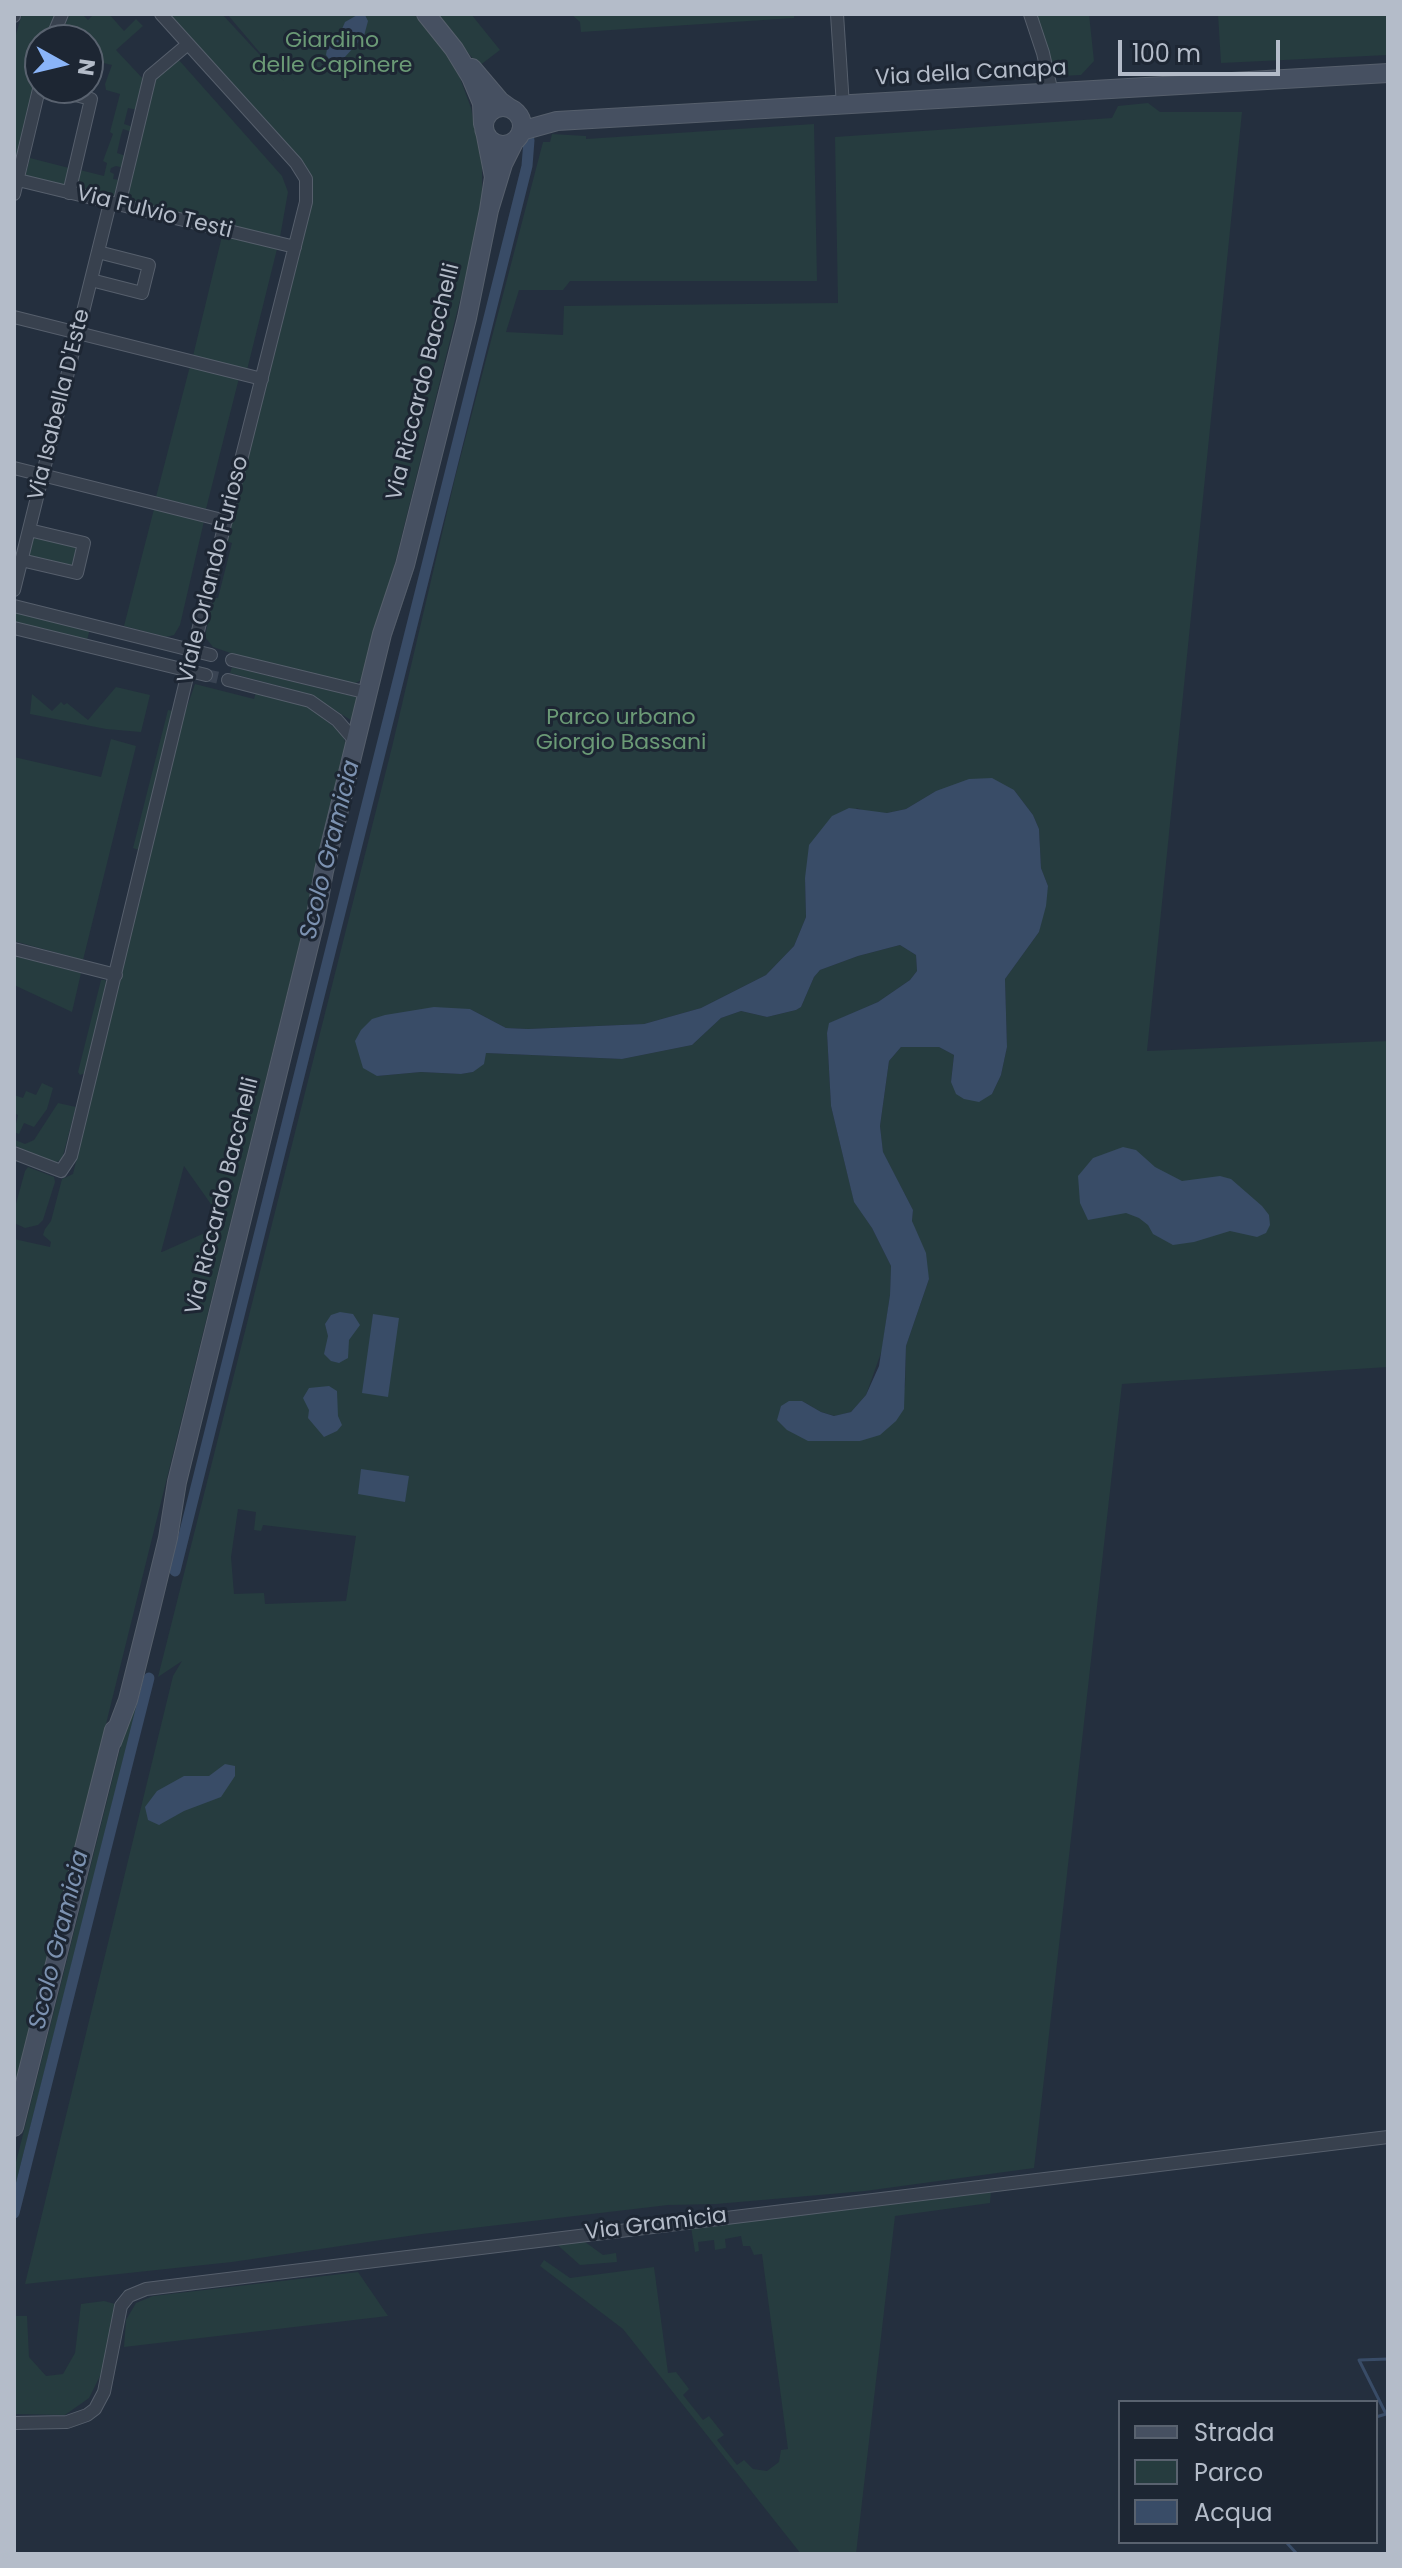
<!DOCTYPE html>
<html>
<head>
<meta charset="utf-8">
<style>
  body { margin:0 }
  #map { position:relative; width:1402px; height:2568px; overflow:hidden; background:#242f3e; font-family:Poppins,sans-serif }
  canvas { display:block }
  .frame { position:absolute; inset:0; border:16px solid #b4bcc9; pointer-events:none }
  .legend { position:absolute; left:1118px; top:2400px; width:260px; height:144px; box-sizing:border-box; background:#1d2633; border:2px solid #59626f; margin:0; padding:10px 14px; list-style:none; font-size:24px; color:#b4bcc9 }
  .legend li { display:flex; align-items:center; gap:16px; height:40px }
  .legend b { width:40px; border:2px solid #59626f }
  .north { position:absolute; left:24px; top:24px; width:80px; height:80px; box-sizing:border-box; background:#1d2633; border:2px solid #59626f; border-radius:50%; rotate:98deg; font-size:22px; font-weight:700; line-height:32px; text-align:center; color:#b4bcc9 }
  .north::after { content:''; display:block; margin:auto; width:28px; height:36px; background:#8ab4f8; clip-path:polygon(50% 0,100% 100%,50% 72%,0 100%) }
  .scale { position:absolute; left:1118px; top:40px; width:162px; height:36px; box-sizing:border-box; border:4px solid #b4bcc9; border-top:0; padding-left:10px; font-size:24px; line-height:28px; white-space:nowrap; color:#b4bcc9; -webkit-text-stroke:6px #1d2633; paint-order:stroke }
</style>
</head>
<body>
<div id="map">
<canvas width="1402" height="2568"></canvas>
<div class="frame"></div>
<ul class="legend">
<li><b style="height:10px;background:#465061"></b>Strada</li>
<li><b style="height:22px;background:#263c3f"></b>Parco</li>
<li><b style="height:22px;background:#394c67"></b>Acqua</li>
</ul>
<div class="north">N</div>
<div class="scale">100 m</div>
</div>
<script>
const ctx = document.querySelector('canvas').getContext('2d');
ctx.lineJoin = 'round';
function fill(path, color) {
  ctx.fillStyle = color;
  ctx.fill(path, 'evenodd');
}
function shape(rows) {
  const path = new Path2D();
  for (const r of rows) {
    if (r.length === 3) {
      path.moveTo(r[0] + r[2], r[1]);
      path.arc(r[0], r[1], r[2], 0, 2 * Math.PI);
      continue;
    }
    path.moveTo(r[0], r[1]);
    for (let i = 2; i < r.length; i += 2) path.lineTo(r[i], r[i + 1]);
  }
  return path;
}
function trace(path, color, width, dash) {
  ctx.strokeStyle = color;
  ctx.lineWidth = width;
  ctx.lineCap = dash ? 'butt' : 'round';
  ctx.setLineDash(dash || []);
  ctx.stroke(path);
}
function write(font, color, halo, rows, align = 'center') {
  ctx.font = font + ' Poppins,sans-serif';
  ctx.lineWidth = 6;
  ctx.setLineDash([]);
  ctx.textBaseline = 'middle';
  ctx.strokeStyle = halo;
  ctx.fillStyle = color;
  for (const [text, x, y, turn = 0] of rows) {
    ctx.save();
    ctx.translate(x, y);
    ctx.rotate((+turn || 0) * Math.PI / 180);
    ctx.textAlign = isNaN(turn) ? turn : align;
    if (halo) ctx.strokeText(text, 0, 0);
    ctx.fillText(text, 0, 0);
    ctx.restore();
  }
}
fill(shape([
  [22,14,56,14,46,40,40,40,40,65,14,174,14,41],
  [70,14,82,14,88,20,94,14,109,14,124,31,136,19,143,26,116,50,145,81,138,110,128,108,124,124,133,127,132,132,123,129,121,135,117,153,126,156,124,168,116,166,111,168,110,172,114,174,113,179,120,180,116,198,76,188,80,170,104,176,107,163,103,161,113,134,110,132,120,94,106,90,105,84,112,65,91,60,93,50,88,48,88,40,58,40],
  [169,14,222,14,284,81,227,14,414,14,444,50,460,78,471,108,482,167,482,202,475,239,369,668,363,679,354,684,254,661,213,647,205,637,213,598,218,598,232,543,227,541,312,202,313,187,306,166],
  [436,14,471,14,500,50,479,66],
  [571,14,794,14,794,18,581,32,580,22],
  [1036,14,1089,14,1094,61,1081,75,1061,76,1054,71],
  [1218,14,1388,14,1388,55,1221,63],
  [178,59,282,176,288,192,280,237,125,199,154,78],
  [1148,103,1160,112,1242,112,1147,1051,1388,1041,1388,1367,1122,1384,1034,2168,865,2191,716,2204,668,2205,422,2234,232,2262,25,2284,173,1676,182,1661,158,1677,392,747,455,478,543,142,550,142,552,134,586,136,586,139,814,124,817,281,570,281,563,290,519,290,506,332,563,335,564,306,838,303,835,137,1112,118,1118,106],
  [1014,790,1033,815,1039,829,1041,868,1048,886,1039,932,1005,979,1007,1047,1001,1075,992,1094,951,1082,954,1055,939,1047,901,1047,889,1061,880,1126,883,1153,913,1210,912,1221,929,1279,906,1346,905,1386,860,1441,808,1441,802,1401,821,1412,835,1416,851,1412,866,1395,882,1350,890,1295,891,1266,872,1228,854,1201,831,1106,827,1033,830,1023,878,1002,910,980,917,971,916,955,900,945,858,956,820,970,814,977,801,1007,796,1010,767,1017,741,1011,721,1018,692,1045,622,1059,486,1053,473,1072,461,1074,421,1072,377,1076,470,1009,506,1028,528,1029,644,1024,701,1008,766,975,794,946,806,917,805,878,857,808,866,812,887,813,906,809,936,791],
  [238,1509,256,1512,254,1530,261,1531,263,1525,356,1536,346,1601,265,1604,264,1593,234,1594,231,1557],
  [30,158,69,168,65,185,25,176],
  [222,236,277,249,247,370,193,356],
  [190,366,239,378,206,509,156,497],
  [154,509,204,521,180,625,174,635,166,637,124,626],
  [33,536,78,547,73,568,28,557],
  [14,610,90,629,87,640,14,623],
  [232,667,356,697,360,699,354,722,309,694,230,673],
  [195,684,254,699,256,692,306,705,342,733,346,745,345,760,14,2095,14,1239,50,1247,51,1242,43,1235,45,1229,51,1221,62,1179,73,1174,183,718],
  [184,1166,225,1224,162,1252,161,1252],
  [116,687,150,695,141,732,106,729,30,714,32,694,52,711,61,702,64,705,67,703,88,720],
  [168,710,173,711,139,850,133,848],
  [111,739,136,746,83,960,14,941,14,757,101,777],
  [14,956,81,973,72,1012,14,985],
  [101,980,105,980,107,983,85,1073,80,1075,78,1072],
  [42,1083,53,1088,47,1109,34,1127,24,1123,19,1134,14,1132,18,1115,14,1113,14,1095,23,1098,26,1091,36,1095],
  [58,1103,76,1107,62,1159,53,1164,14,1145,14,1142,15,1140,25,1144,34,1140],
  [28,1167,54,1177,55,1182,43,1220,38,1225,25,1228,14,1223,14,1211,25,1171],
  [145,1677,14,2191,14,2170,137,1682],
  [991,2190,990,2203,895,2216,856,2554,801,2554,623,2329,540,2266,544,2260,570,2278,654,2267,668,2373,676,2372,689,2389,683,2395,703,2420,709,2416,724,2435,717,2440,737,2465,744,2460,753,2469,767,2471,779,2462,781,2450,788,2449,762,2254,754,2255,750,2246,743,2246,741,2236,725,2239,726,2248,715,2250,714,2240,698,2242,699,2251,695,2252,691,2227],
  [581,2239,603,2255,616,2253,617,2262,580,2265,553,2241],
  [358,2272,388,2316,124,2347,126,2320,136,2303,153,2296],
  [104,2301,115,2304,102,2372,89,2398,65,2415,14,2414,14,2316,27,2316,29,2357,46,2376,63,2374,75,2353,81,2304]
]), '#263c3f');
fill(shape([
  [359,14,365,15,368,21,364,36,344,58,329,59,326,55,327,49,339,36,345,22],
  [992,778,1014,790,1033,815,1039,829,1041,868,1048,886,1046,906,1039,932,1005,979,1007,1047,1001,1075,992,1094,979,1102,964,1099,956,1094,951,1082,954,1055,939,1047,901,1047,889,1061,880,1126,883,1152,913,1210,912,1221,926,1253,929,1279,906,1346,904,1409,896,1421,880,1435,860,1441,808,1441,787,1430,777,1420,781,1406,789,1401,802,1401,821,1412,834,1416,851,1412,866,1395,879,1366,890,1295,891,1266,872,1228,854,1202,831,1106,827,1033,829,1023,878,1002,910,980,917,971,916,955,900,945,858,956,820,970,814,977,801,1007,796,1010,767,1017,741,1011,721,1018,692,1045,622,1059,486,1053,484,1064,473,1072,461,1074,421,1072,377,1076,363,1068,355,1041,361,1030,372,1019,385,1015,434,1007,470,1009,506,1028,528,1029,644,1024,701,1008,766,975,794,946,806,917,805,878,809,845,832,816,849,808,887,813,906,809,936,791,969,779],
  [1123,1147,1136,1150,1155,1167,1182,1181,1220,1176,1231,1179,1262,1206,1269,1215,1270,1225,1266,1233,1257,1237,1230,1231,1194,1242,1173,1245,1153,1234,1148,1225,1139,1218,1126,1213,1088,1220,1080,1203,1078,1176,1093,1158],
  [340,1312,353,1314,360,1325,349,1340,348,1358,339,1363,331,1361,324,1354,328,1336,325,1324,331,1315],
  [373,1314,399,1318,388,1397,362,1393],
  [329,1386,337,1391,338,1416,342,1425,337,1431,324,1437,308,1418,309,1410,303,1398,309,1388],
  [361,1469,409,1476,405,1502,358,1494],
  [225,1764,235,1766,235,1776,221,1797,184,1811,159,1825,148,1820,145,1807,157,1791,184,1776,209,1776]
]), '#394c67');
trace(shape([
  [1376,2417,1386,2414,1359,2360,1388,2359],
  [1286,2542,1297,2554]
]), '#394c67', 3);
trace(shape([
  [175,1571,527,166,529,140],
  [14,2213,149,1678]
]), '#394c67', 11);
trace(shape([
  [206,675,228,680]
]), '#3a4453', 12, [12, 6]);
const street = shape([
  [837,14,843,106],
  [1030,14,1043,53,1052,93],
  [14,16,14,14],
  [51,40,62,14],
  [48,88,91,99,69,193],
  [14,179,295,247],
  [14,194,40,85],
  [119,205,150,76,188,44],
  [91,280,142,293,149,265,98,252],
  [14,317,262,379],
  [14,468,226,521],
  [21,560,77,573,84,543,29,530],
  [14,590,110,203],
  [14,606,211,655],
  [14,628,206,675],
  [232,660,368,693],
  [228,680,310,701,337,720,356,742],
  [14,949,116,975],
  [14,1153,61,1171,71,1156,199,627,306,202,306,179,296,163,161,14],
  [14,2423,67,2422,87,2415,95,2409,104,2392,121,2306,129,2296,146,2289,1388,2137]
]);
const secondary = shape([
  [426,14,454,49,471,77,482,103,483,124],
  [472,68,500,101,511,109],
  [503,126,19],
  [521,131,557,121,1388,73],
  [486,136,494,177,489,210,503,164,514,142],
  [112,1742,128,1700,149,1616,168,1538,177,1482,315,921,324,871,382,634,405,565,467,318,489,210],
  [14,2127,114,1730]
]);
trace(street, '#565f6c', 14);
trace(secondary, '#565f6c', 20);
trace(street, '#38414e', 12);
trace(secondary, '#465061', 18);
write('22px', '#6b9a76', '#1d2633', [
  ["Giardino",332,41],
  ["delle Capinere",332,66],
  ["Parco urbano",621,718],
  ["Giorgio Bassani",621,743]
]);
write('22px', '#b4bcc9', '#1d2633', [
  ["Via della Canapa",971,74,-3],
  ["Via Fulvio Testi",154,213,14],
  ["Via Riccardo Bacchelli",424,382,-76],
  ["Via Isabella D'Este",60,405,-76],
  ["Viale Orlando Furioso",214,570,-76],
  ["Via Riccardo Bacchelli",223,1196,-76],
  ["Via Gramicia",656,2225,-7]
]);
write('italic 24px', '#7c92b1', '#1d2633', [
  ["Scolo Gramicia",331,850,-76],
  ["Scolo Gramicia",60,1940,-76]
]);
</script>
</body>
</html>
